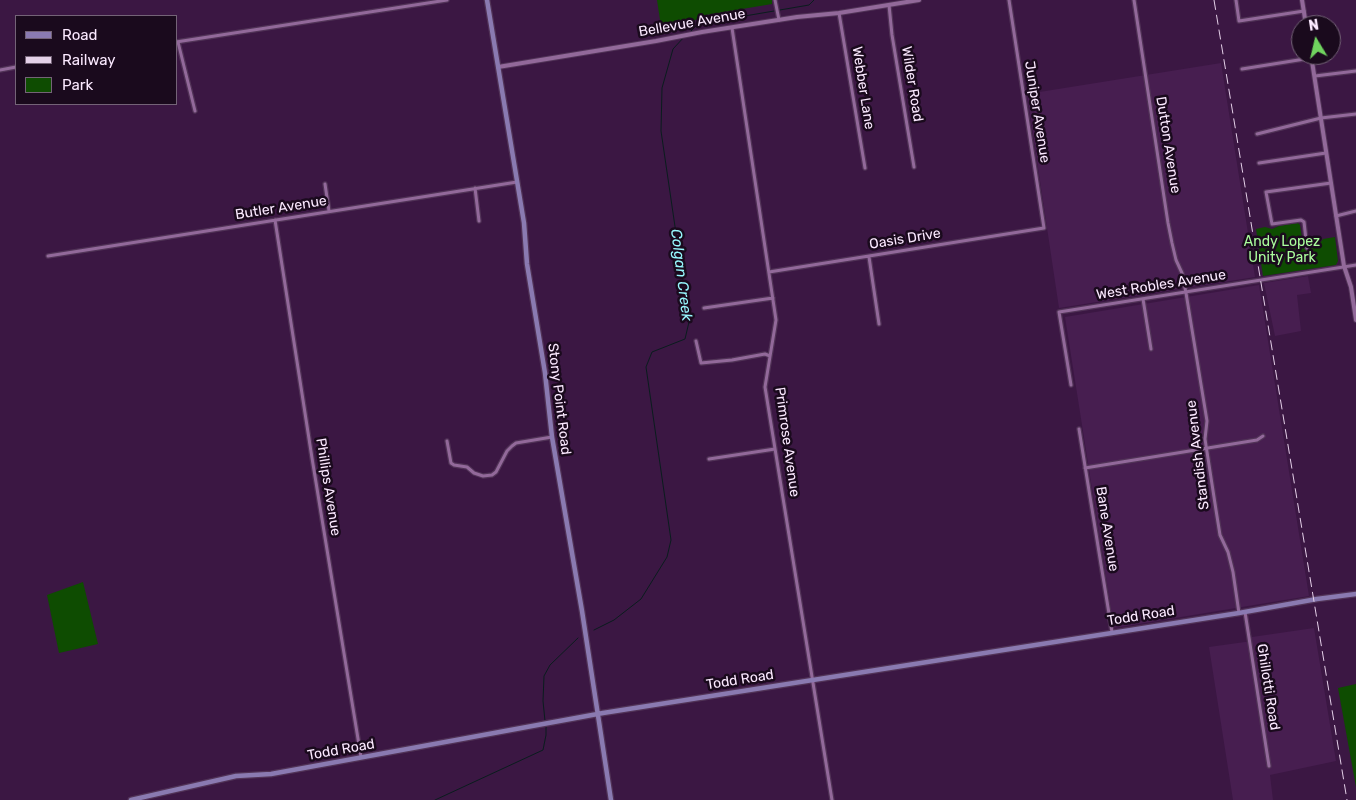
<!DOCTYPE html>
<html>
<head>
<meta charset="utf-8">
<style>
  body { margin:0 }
  #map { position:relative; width:1356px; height:800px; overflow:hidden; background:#3b1743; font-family:Rubik,sans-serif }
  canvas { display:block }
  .legend { position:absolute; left:15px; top:15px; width:162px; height:90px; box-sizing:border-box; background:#1a0a1d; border:1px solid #746377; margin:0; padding:6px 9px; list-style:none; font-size:15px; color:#fbe9ff }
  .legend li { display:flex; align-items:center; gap:10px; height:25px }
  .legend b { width:25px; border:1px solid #746377 }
  .north { position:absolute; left:1291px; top:15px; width:50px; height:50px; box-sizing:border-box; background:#1a0a1d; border:1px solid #746377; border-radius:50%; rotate:351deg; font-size:14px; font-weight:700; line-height:20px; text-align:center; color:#fbe9ff }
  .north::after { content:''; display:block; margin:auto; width:18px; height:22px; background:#70d35f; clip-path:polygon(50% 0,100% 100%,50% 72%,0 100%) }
</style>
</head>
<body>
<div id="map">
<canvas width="1356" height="800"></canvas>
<ul class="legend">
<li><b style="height:6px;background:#8a7ab1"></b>Road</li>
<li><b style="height:6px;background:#e5d1e9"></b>Railway</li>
<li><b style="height:14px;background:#0e4c01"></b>Park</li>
</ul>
<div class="north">N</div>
</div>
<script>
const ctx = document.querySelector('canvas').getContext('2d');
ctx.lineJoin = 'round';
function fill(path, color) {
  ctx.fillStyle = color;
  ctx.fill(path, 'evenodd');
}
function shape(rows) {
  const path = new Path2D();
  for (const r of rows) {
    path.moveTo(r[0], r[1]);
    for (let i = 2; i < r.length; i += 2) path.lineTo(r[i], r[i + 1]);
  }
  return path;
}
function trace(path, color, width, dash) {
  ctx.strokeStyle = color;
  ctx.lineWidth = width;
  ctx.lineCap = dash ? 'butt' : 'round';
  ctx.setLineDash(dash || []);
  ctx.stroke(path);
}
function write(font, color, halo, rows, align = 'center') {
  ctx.font = font + ' Rubik,sans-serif';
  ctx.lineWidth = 5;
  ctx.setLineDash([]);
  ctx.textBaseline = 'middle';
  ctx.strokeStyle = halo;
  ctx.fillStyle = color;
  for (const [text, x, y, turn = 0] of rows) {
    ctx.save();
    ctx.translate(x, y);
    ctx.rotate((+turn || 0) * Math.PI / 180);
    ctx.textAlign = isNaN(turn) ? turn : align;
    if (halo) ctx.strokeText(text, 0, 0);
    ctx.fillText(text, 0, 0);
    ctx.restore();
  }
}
fill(shape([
  [1221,63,1255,277,1059,308,1027,94],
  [1308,276,1311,293,1297,295,1301,331,1275,336,1264,283],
  [1259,285,1309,596,1114,628,1065,317],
  [1314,628,1336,761,1270,775,1273,800,1233,800,1209,647,1252,641,1252,637]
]), '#471e50');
fill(shape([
  [657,0,772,0,772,4,706,15,689,23,683,29,662,33],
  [1298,223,1300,225,1303,244,1305,247,1319,244,1323,239,1335,237,1338,261,1336,265,1263,276,1256,229,1265,227,1272,229,1279,226],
  [83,582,98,644,59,653,47,595],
  [1356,684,1356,787,1338,688]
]), '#0e4c01');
trace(shape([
  [688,34,698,24,809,5,814,0],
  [594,630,614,620,641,599,667,557,671,540,646,367,652,352,685,339,689,322,661,131,662,88,673,49,685,36],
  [545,721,543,701,544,676,550,665,578,638],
  [435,800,543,750,546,735,546,725]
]), '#0a1d1e', 1);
const minor = shape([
  [775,0,779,20],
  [1134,0,1168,223,1172,243,1176,260,1182,273,1186,293,1207,421,1205,439,1216,510,1220,535,1228,552,1233,572,1239,613],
  [1236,0,1239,21,1304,11],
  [889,5,892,35,914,167],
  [839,13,865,168],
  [732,28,776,320,765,387,832,800],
  [176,42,447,0],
  [178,42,195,111],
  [1242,69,1311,58],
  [0,70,16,67],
  [1315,76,1356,71],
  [1257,134,1321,118,1356,114],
  [1259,163,1326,153],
  [325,184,329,211],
  [475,188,479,221],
  [1336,216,1356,211],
  [275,220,312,458,361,757],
  [1307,248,1304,222,1301,220,1272,224,1266,192,1331,183],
  [48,256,517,182],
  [869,257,879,324],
  [769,272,1044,228,1009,0],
  [1143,299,1151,349],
  [704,308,773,298],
  [696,341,701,363,732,360,765,354,770,356],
  [1071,385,1059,312,1356,265],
  [1079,429,1112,632],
  [447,441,451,463,454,465,467,467,474,473,483,476,492,475,496,472,507,451,512,446,516,443,552,437],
  [709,459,775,449],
  [1085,468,1257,440,1263,436],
  [1245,612,1269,766]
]);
const tertiary = shape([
  [1302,0,1306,25],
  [1311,55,1344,266,1351,287,1356,320],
  [498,67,656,41,702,32,797,17,839,13,919,0]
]);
const secondary = shape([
  [487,0,524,223,527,264,545,373,552,437,582,611,611,800],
  [131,800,236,776,271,774,603,713,1239,613,1317,599,1356,594]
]);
trace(minor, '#513357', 5.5);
trace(tertiary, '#513357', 6);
trace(secondary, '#513357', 7);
trace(minor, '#92699a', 3);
trace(tertiary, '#92699a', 4);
trace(secondary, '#8a7ab1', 4.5);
trace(shape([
  [1214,0,1347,800]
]), '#e5d1e9', 1, [10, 5]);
write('14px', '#fbe9ff', '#1a0a1d', [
  ["Bellevue Avenue",692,23,-10],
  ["Wilder Road",912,84,81],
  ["Webber Lane",863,88,81],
  ["Juniper Avenue",1037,112,81],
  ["Dutton Avenue",1168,145,81],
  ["Butler Avenue",281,208,-9],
  ["Oasis Drive",905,239,-9],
  ["West Robles Avenue",1161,285,-9],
  ["Stony Point Road",559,399,83],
  ["Primrose Avenue",787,442,82],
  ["Standish Avenue",1198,455,-97],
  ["Phillips Avenue",328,487,81],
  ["Bane Avenue",1107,529,81],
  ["Todd Road",1141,616,-9],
  ["Todd Road",740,680,-9],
  ["Ghillotti Road",1268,687,81],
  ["Todd Road",341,750,-10]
]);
write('14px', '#aafd9c', '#1a0a1d', [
  ["Andy Lopez",1282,242],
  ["Unity Park",1282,258]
]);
write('italic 15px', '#97f7fd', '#1a0a1d', [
  ["Colgan Creek",681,275,83]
]);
</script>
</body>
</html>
